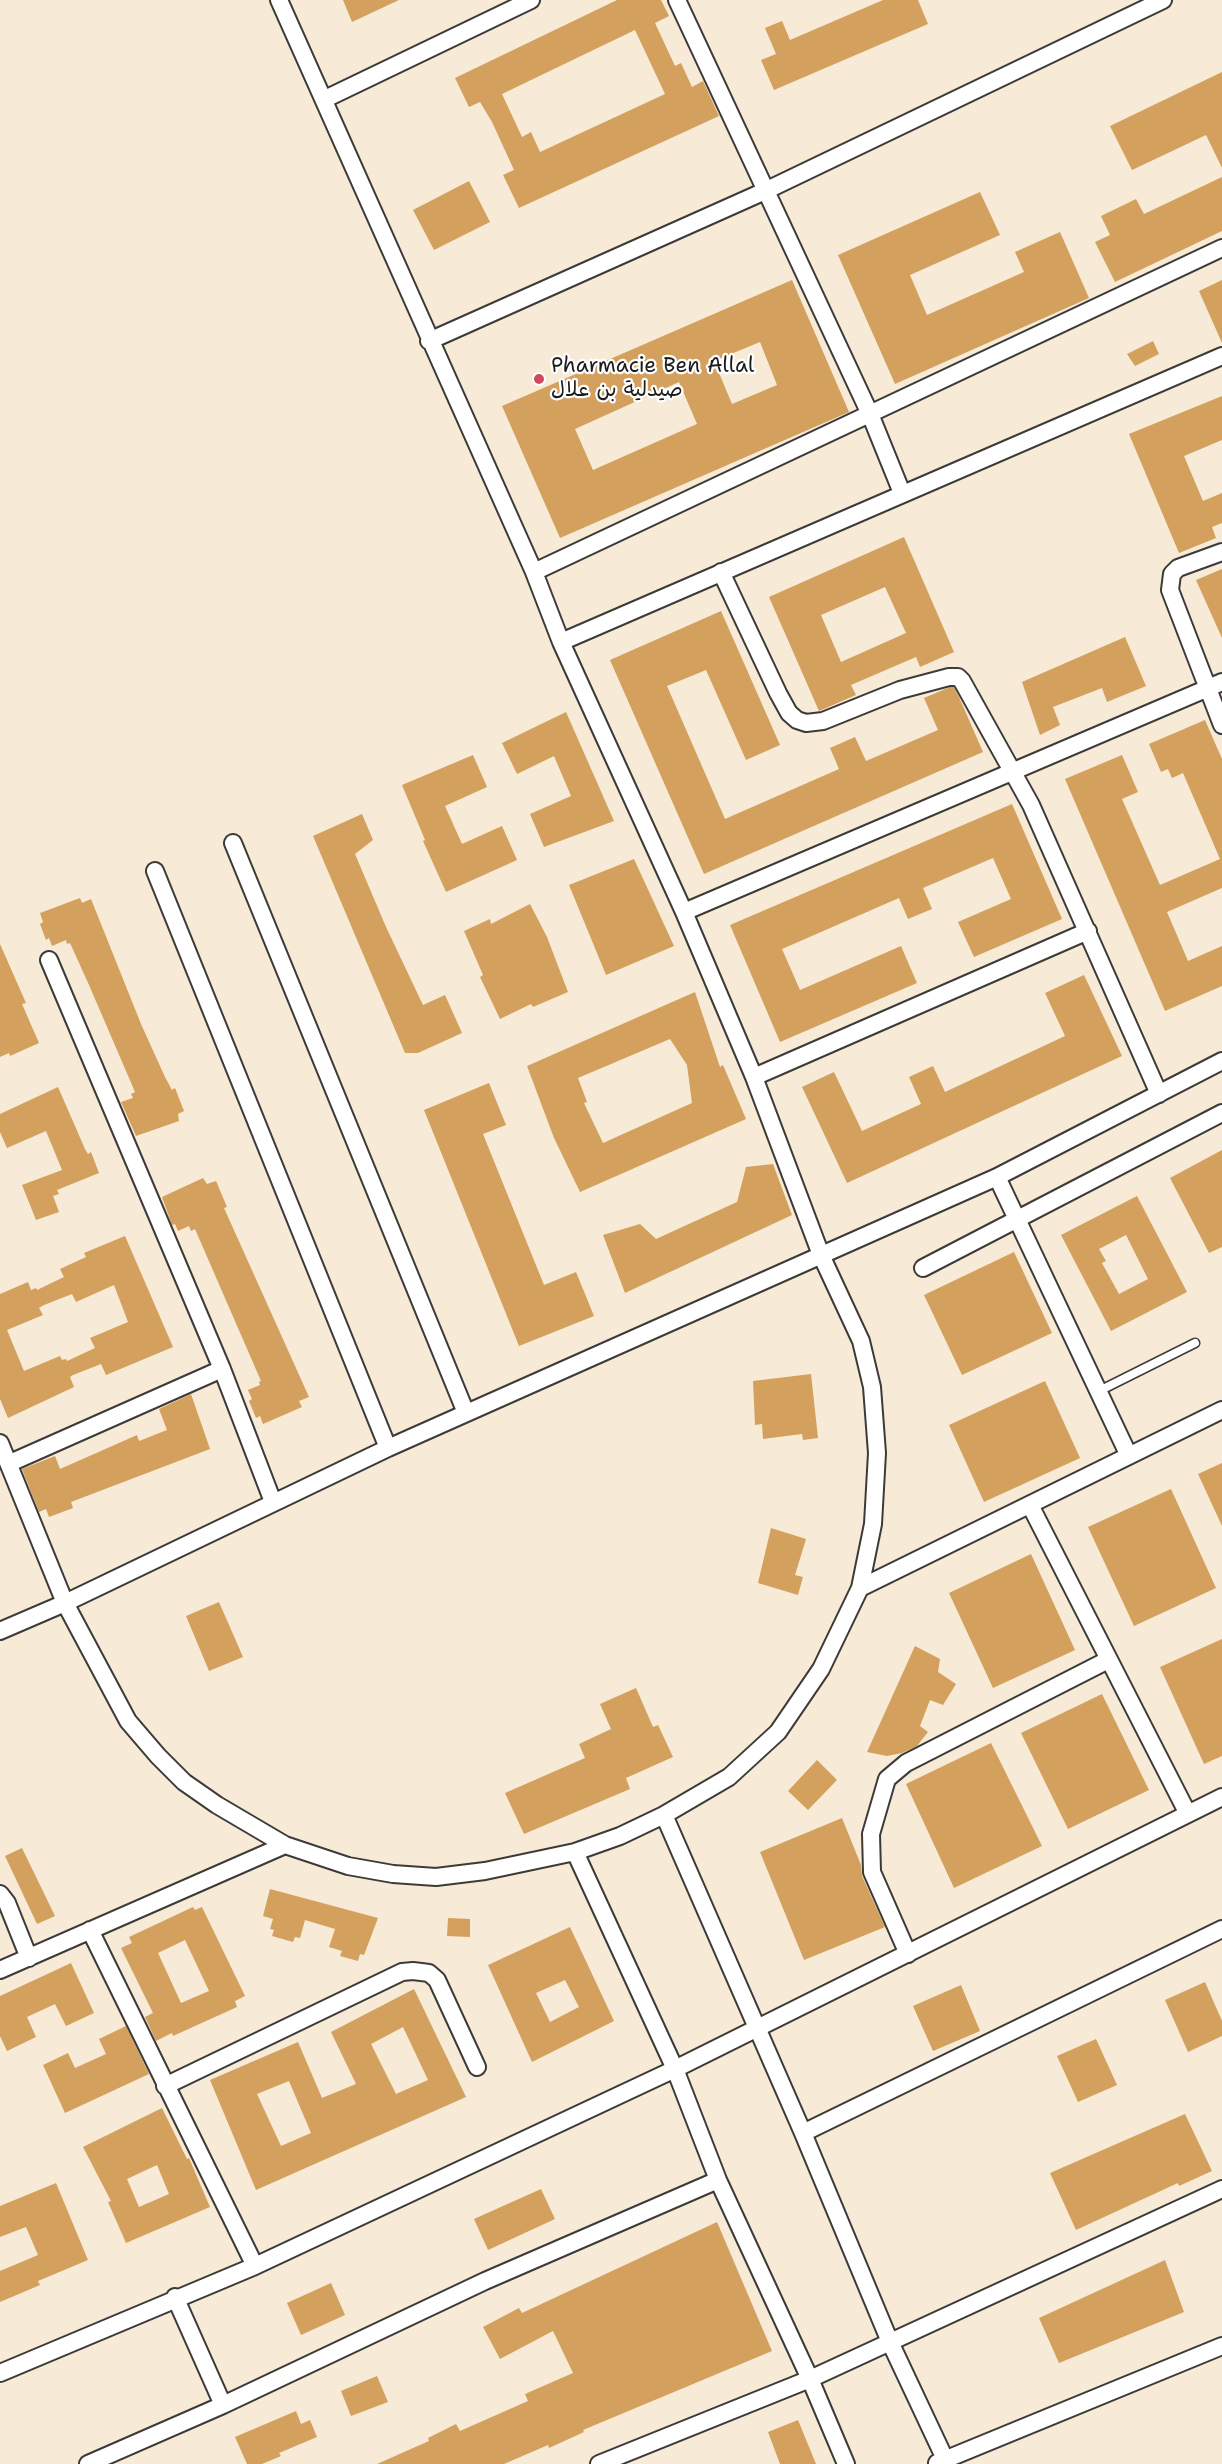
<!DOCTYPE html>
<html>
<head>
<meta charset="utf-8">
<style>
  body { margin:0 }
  canvas { display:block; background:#f7ead6 }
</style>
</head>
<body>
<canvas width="1222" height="2464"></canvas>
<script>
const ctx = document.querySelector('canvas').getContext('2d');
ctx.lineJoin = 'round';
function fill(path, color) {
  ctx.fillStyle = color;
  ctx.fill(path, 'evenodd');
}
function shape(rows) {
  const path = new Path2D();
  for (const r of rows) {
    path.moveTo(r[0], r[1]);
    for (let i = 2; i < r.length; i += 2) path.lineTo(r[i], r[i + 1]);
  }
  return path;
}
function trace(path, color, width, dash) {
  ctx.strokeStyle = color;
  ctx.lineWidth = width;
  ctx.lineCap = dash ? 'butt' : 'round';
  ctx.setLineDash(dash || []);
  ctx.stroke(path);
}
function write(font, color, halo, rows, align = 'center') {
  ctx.font = font + ' "Shantell Sans","Playpen Sans Arabic",sans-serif';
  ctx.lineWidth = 4.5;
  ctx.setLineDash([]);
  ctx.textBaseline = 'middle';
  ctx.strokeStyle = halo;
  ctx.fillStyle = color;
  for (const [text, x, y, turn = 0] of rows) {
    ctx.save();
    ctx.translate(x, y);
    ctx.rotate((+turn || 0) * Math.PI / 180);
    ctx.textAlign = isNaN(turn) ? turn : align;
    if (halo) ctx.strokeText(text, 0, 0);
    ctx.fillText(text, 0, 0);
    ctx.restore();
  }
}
fill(shape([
  [343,0,399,0,352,22],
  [617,0,661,0,669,16,655,23,675,66,681,63,692,87,703,81,719,116,519,208,503,175,514,170,492,122,480,102,469,107,455,78],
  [635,30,665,94,540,152,531,132,522,137,502,94],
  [883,0,918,0,928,24,774,90,761,60,776,54,765,28,782,21,790,40],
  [1222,72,1222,168,1206,135,1132,170,1110,126],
  [1222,177,1222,231,1115,282,1095,242,1110,235,1101,216,1136,199,1144,214],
  [469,181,490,222,434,250,413,210],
  [980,192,1000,235,910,275,927,315,1024,272,1015,252,1060,232,1089,298,895,384,838,255],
  [792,280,849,412,560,538,502,406],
  [760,342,777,385,732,404,714,361],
  [679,382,697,424,593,470,575,429],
  [1222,280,1222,343,1199,291],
  [1153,341,1159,354,1135,366,1127,354],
  [1222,396,1222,440,1184,456,1203,501,1222,493,1222,523,1212,527,1216,538,1179,553,1129,434],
  [904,537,954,652,920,667,916,657,851,685,856,695,819,711,769,597],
  [885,587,906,633,841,662,821,615],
  [1222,569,1222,638,1196,580],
  [721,611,780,745,746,760,706,670,667,686,725,819,839,769,830,748,855,737,866,761,938,730,924,698,950,687,954,687,959,697,983,752,704,874,610,660],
  [1125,637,1146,686,1107,702,1102,688,1053,707,1060,725,1040,735,1022,682],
  [566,712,614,821,544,847,530,814,571,796,554,756,517,774,502,743],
  [1205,720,1222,759,1222,888,1167,912,1188,961,1222,946,1222,986,1165,1011,1065,779,1122,755,1138,792,1122,799,1160,885,1220,859,1183,773,1172,778,1168,769,1161,772,1149,744],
  [473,755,487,787,445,806,462,844,502,826,517,860,446,892,423,841,425,840,402,785],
  [1012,804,1062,919,974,957,958,922,1011,899,993,858,923,888,932,909,908,919,899,898,782,949,800,990,901,946,917,983,780,1042,730,925],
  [362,814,373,840,355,854,386,927,423,1005,445,995,462,1033,418,1053,405,1053,313,836],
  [634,859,674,946,606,975,569,885],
  [80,898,82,903,91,899,141,1024,165,1077,172,1090,175,1088,184,1111,178,1114,179,1121,136,1136,121,1102,133,1098,131,1094,135,1092,89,985,70,943,67,944,66,940,52,946,49,938,46,940,40,924,43,922,40,913],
  [530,904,547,937,568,992,533,1007,531,1004,500,1019,480,977,483,975,464,931,490,919,491,924],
  [0,944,26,1003,22,1004,39,1043,10,1056,9,1053,0,1057],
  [1084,975,1122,1056,847,1183,802,1087,834,1072,862,1131,921,1104,909,1077,933,1066,945,1092,1065,1036,1045,993],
  [695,992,720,1067,723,1065,746,1119,580,1192,554,1138,527,1066],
  [670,1039,687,1065,692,1103,603,1143,584,1103,587,1102,578,1078],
  [489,1083,506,1125,483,1134,544,1285,576,1272,594,1316,519,1346,424,1110],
  [58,1087,85,1149,88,1154,91,1152,99,1173,57,1190,59,1194,53,1196,59,1212,36,1220,22,1185,62,1170,46,1131,7,1148,0,1132,0,1114],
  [1222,1150,1222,1247,1209,1253,1170,1178],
  [773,1164,792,1215,625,1293,603,1235,640,1224,656,1239,737,1202,746,1167],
  [203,1178,207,1184,216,1181,227,1207,224,1208,309,1397,299,1401,302,1407,263,1424,260,1416,256,1418,249,1401,252,1399,248,1390,260,1385,259,1382,261,1381,195,1229,191,1231,189,1226,178,1231,175,1224,172,1225,162,1197],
  [1137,1196,1187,1292,1111,1331,1061,1235],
  [1126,1235,1148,1279,1119,1294,1102,1263,1106,1261,1099,1249],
  [125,1236,173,1347,106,1375,101,1364,73,1375,70,1377,74,1387,8,1418,0,1399,0,1294,28,1282,31,1290,36,1288,37,1290,64,1277,60,1269,86,1257,84,1253],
  [114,1285,128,1322,90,1338,95,1348,67,1361,66,1359,62,1360,60,1356,24,1371,7,1330,43,1315,39,1308,44,1305,72,1294,76,1302],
  [1014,1252,1052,1333,962,1375,924,1295],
  [811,1374,818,1438,803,1440,802,1434,763,1439,762,1424,755,1425,753,1381],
  [1045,1381,1080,1458,984,1502,949,1425],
  [191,1394,210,1449,71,1502,73,1508,49,1517,46,1509,39,1512,22,1469,55,1456,60,1469,137,1435,139,1441,167,1430,159,1409],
  [1222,1463,1222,1526,1198,1474],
  [1171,1489,1216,1588,1134,1626,1088,1527],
  [771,1528,806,1539,795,1575,803,1577,798,1595,758,1583],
  [1031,1554,1075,1650,993,1688,949,1593],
  [219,1602,243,1657,209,1671,186,1616],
  [1222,1639,1222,1756,1204,1764,1160,1667],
  [915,1646,940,1659,938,1672,956,1684,943,1705,930,1700,920,1726,928,1732,917,1746,902,1753,887,1756,867,1752],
  [636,1688,653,1727,658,1725,673,1757,626,1778,630,1789,524,1834,505,1793,585,1758,579,1744,611,1729,600,1704],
  [1102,1694,1149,1790,1068,1829,1021,1733],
  [991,1743,1042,1846,954,1888,906,1784],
  [817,1760,837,1780,808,1810,788,1791],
  [842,1818,861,1865,862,1876,885,1927,804,1960,760,1852],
  [22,1848,55,1916,37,1924,5,1856],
  [270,1889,378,1918,364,1955,360,1954,358,1961,340,1956,342,1951,329,1947,335,1929,305,1920,300,1938,295,1937,293,1942,272,1936,274,1930,270,1929,273,1919,263,1916],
  [193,1907,195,1910,202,1907,245,1996,235,2001,237,2007,173,2036,172,2033,156,2041,145,2017,153,2013,121,1948,132,1943,129,1937],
  [185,1940,209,1991,181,2003,158,1953],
  [448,1918,470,1919,470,1937,447,1936],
  [570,1927,614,2021,532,2062,488,1965],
  [565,1980,579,2007,550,2022,536,1993],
  [71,1963,94,2013,66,2026,55,2004,27,2017,36,2037,7,2051,0,2036,0,1996],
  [1205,1982,1222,2021,1222,2036,1188,2052,1165,2000],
  [961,1985,980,2031,933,2051,913,2006],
  [414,1989,466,2097,256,2190,210,2080,298,2042,322,2098,356,2084,331,2032],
  [403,2027,428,2080,396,2094,371,2044],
  [289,2081,311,2133,281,2146,257,2094],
  [126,2026,149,2074,65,2113,43,2065,68,2053,75,2068,106,2054,99,2039],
  [1096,2039,1117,2085,1078,2102,1057,2056],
  [162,2108,187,2159,189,2158,210,2207,126,2243,108,2202,111,2201,83,2147],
  [157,2165,169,2194,139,2207,127,2179],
  [1185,2114,1212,2171,1179,2186,1178,2183,1076,2230,1050,2173],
  [56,2183,88,2260,38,2281,40,2285,0,2302,0,2271,38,2255,26,2227,0,2237,0,2206],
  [541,2189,555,2219,488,2250,474,2219],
  [717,2222,772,2351,583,2430,584,2432,549,2448,548,2445,504,2464,377,2464,429,2441,428,2438,456,2424,460,2431,528,2401,525,2394,573,2373,553,2331,500,2359,483,2327,519,2308,522,2313],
  [1165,2260,1184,2312,1059,2363,1039,2318],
  [331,2283,345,2315,301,2335,287,2303],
  [377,2376,388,2402,351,2416,341,2391],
  [296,2411,301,2424,310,2420,317,2437,279,2453,281,2456,262,2464,247,2464,235,2437],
  [798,2420,816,2464,780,2464,768,2432]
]), '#d3a05d');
const lane = shape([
  [1099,1391,1195,1343]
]);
const street = shape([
  [677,0,870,414,902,493],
  [325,99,531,0],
  [429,341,765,191,1163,0],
  [1222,552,1178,568,1172,574,1170,590,1222,725],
  [534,572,1222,248],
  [721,572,778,693,789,713,797,720,806,723,823,721,900,690,949,677,958,677,962,681,1031,805,1159,1094],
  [561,642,1222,356],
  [233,843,466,1413],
  [155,871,388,1448],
  [684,912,1222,682],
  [49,960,222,1369,273,1502],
  [754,1077,1088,931],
  [997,1177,1129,1456],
  [923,1268,1222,1113],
  [0,1443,65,1603,128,1721,158,1756,184,1782,217,1805,285,1845,348,1866,393,1874,436,1877,485,1871,575,1852,620,1836,664,1815,729,1777,778,1732,821,1669,860,1588,873,1524,877,1453,872,1387,861,1341,821,1255,754,1077,684,912,561,642,534,572,279,0],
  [10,1463,222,1369],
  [1030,1505,1188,1814],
  [860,1588,1222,1410],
  [0,1631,65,1603,388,1448,997,1177,1222,1061],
  [664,1815,803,2133,890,2342,945,2459],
  [575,1852,675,2069,718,2180,810,2379,846,2464],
  [0,1894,7,1903,29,1958],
  [90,1930,255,2266],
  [908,1954,872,1872,871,1834,887,1779,906,1763,1108,1660],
  [0,1970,285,1845],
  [165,2086,402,1972,413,1971,429,1973,437,1980,477,2067],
  [803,2133,1222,1929],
  [175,2297,223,2405],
  [0,2373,255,2266,675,2069,1222,1797],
  [937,2463,1222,2346],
  [88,2464,223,2405,485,2281,718,2180],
  [599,2464,810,2379,1222,2189]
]);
trace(lane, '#3d3b38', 11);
trace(street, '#3d3b38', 20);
trace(lane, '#fff', 8);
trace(street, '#fff', 16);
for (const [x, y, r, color] of [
  [539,379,6,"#d1495b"]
]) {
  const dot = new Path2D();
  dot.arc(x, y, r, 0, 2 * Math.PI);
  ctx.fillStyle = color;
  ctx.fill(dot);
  trace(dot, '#fff', 2);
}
write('21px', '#1c1c1c', '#fff', [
  ["Pharmacie Ben Allal",551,367],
  ["صيدلية بن علال",551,391]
], 'left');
</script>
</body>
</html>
